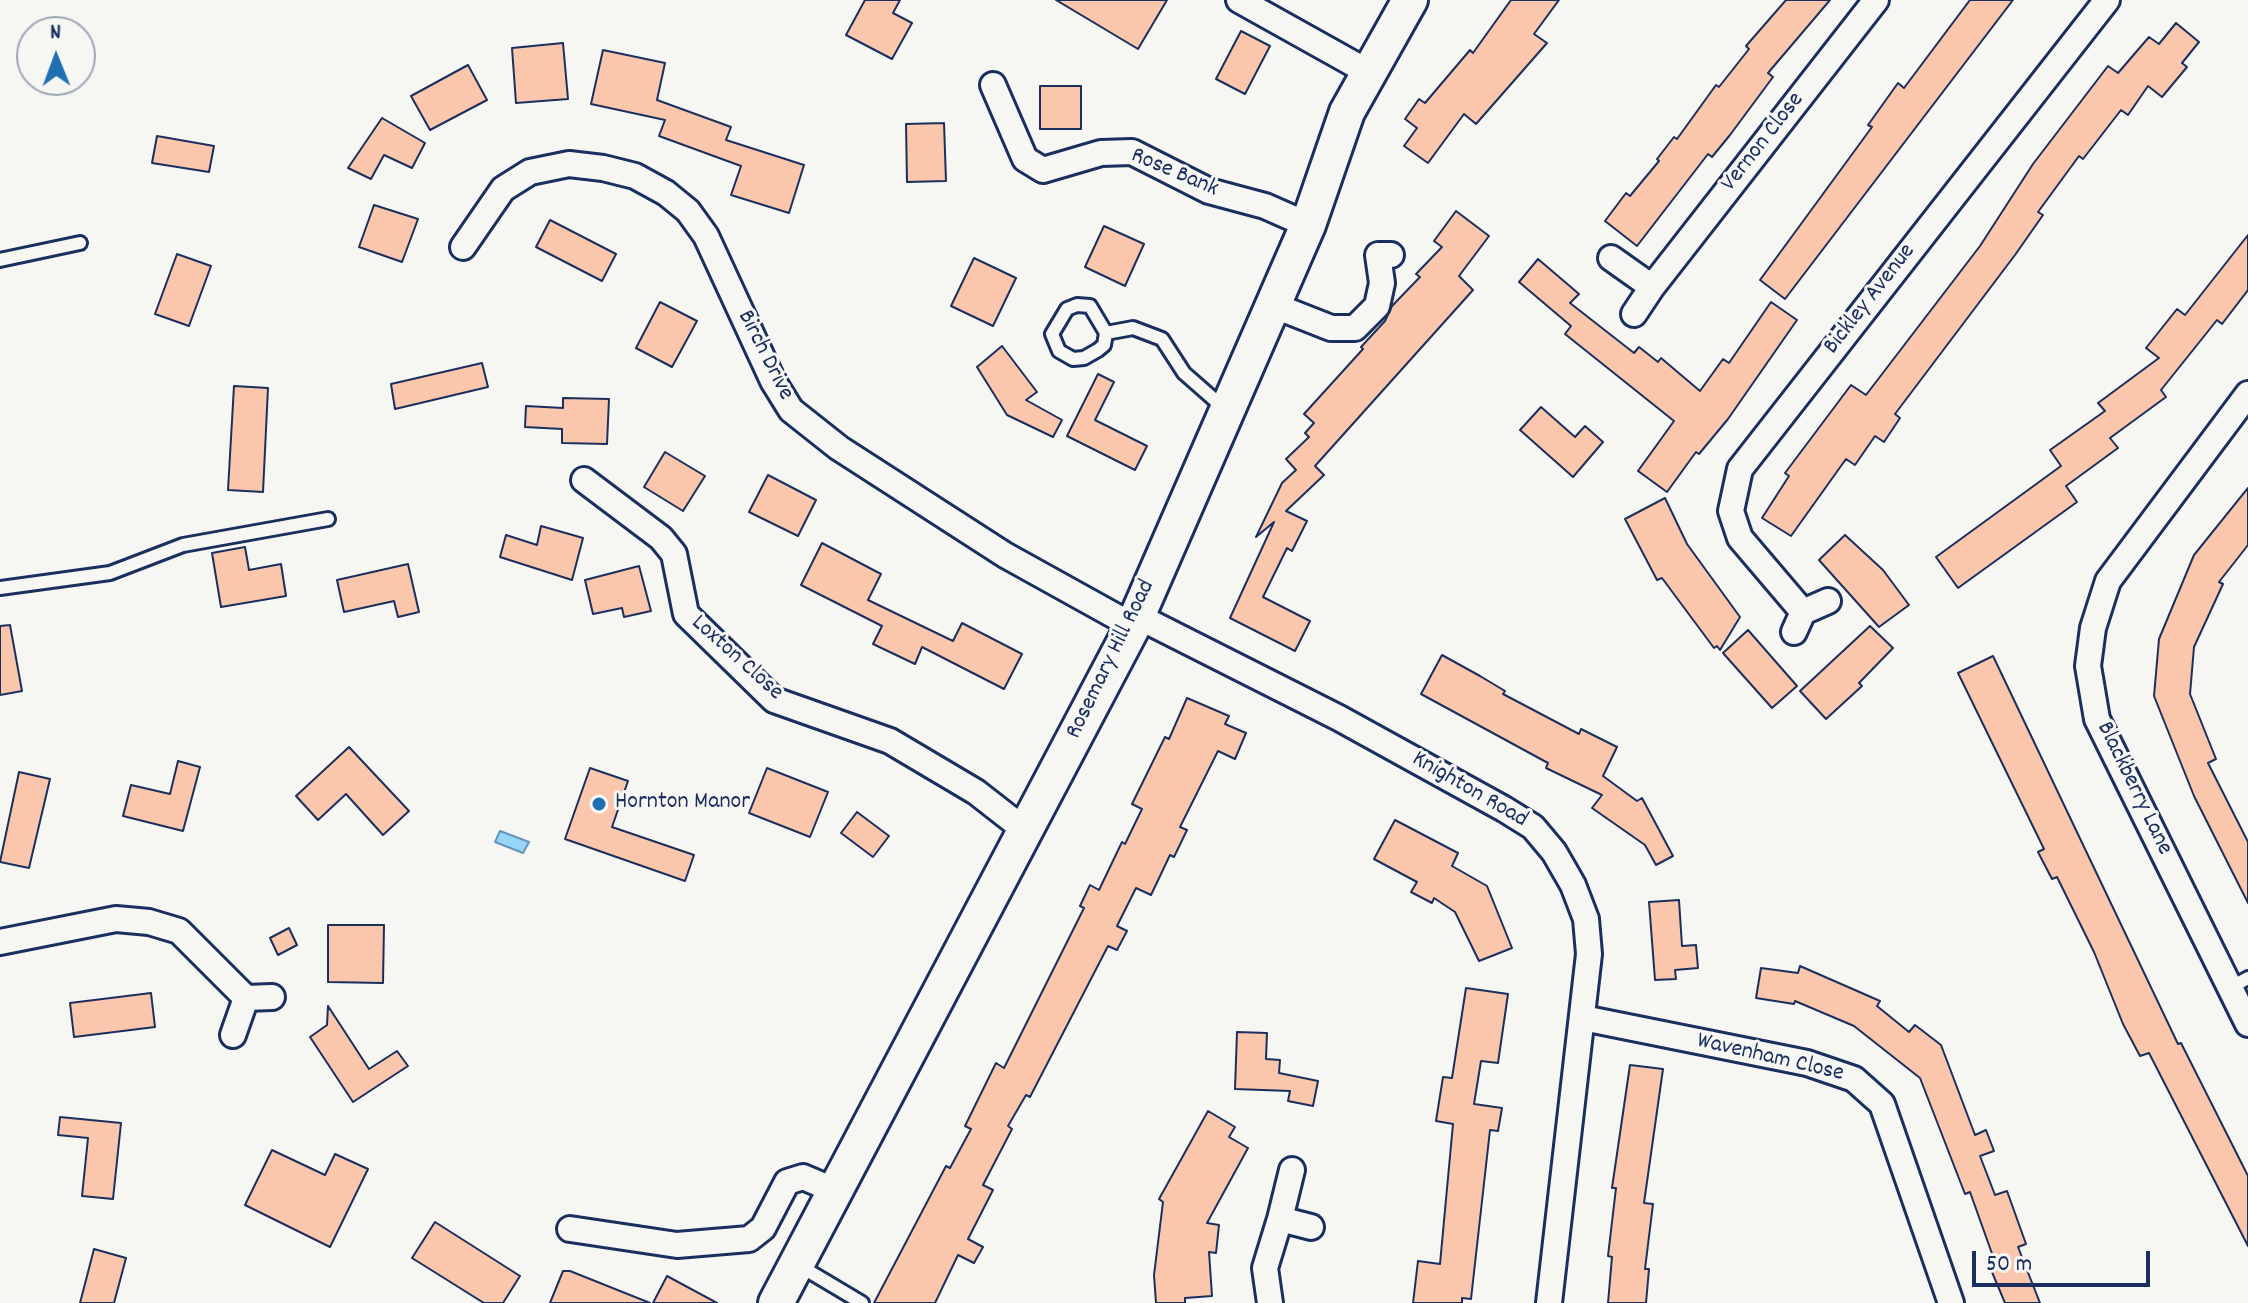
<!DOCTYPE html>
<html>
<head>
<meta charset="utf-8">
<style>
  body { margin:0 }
  #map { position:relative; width:2248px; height:1303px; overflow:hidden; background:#f6f6f2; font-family:Dekko,sans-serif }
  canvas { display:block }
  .north { position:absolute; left:16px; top:16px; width:80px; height:80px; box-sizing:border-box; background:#f6f6f2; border:2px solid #9ea6b7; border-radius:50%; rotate:359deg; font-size:22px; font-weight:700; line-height:32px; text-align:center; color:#1b2f5e }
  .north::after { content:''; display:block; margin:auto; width:28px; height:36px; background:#1f6fb2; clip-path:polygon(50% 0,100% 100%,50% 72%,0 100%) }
  .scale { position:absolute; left:1972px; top:1251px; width:178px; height:36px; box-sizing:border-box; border:4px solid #1b2f5e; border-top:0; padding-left:10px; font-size:24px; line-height:28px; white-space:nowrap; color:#1b2f5e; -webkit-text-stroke:6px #f6f6f2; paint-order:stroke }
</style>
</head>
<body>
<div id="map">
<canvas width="2248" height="1303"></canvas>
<div class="north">N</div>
<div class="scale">50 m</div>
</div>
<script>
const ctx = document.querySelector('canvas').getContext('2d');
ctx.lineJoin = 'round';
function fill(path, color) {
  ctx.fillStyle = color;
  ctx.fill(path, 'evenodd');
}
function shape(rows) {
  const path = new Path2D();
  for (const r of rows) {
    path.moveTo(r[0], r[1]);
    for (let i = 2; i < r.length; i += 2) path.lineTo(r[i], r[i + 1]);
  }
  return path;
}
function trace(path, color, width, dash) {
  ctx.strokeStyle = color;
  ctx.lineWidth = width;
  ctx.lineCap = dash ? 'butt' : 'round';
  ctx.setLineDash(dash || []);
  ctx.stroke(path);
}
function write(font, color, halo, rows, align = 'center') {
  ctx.font = font + ' Dekko,sans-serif';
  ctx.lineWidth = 6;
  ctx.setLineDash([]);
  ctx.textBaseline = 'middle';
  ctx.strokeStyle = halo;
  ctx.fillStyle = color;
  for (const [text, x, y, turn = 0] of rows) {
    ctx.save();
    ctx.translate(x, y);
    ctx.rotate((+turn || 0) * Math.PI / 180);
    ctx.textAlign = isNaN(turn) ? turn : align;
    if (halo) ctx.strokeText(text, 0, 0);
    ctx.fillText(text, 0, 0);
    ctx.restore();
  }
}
const water = shape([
  [500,831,529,842,523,853,495,842,500,831]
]);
fill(water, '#96d7f8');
trace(water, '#6594ba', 2);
const building = shape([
  [865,0,900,0,893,13,912,23,892,59,846,35,865,0],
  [1056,0,1167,0,1138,49,1056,0],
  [1511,0,1559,0,1534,34,1547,43,1476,124,1464,114,1428,163,1404,146,1417,128,1405,119,1419,99,1425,103,1470,50,1473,53,1511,0],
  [1786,0,1830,0,1768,73,1773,77,1730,135,1712,157,1708,154,1637,246,1605,221,1626,193,1630,196,1659,161,1657,159,1674,137,1677,139,1716,85,1719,87,1749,49,1746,46,1786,0],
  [1970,0,2013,0,1785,299,1760,280,1872,127,1868,125,1898,83,1904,88,1970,0],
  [2176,23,2199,42,2182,63,2187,67,2162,97,2148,86,2128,115,2121,110,2083,159,2079,156,2038,212,2043,215,2015,255,1895,414,1900,418,1884,442,1875,436,1855,465,1846,459,1791,536,1762,518,1789,476,1785,473,1851,385,1866,395,1980,246,2033,164,2108,66,2118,73,2149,37,2159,44,2176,23],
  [1241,31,1270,46,1245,94,1216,79,1241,31],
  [563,43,568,99,516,103,512,48,563,43],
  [603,50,665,63,657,100,731,127,726,140,804,165,789,213,731,195,741,166,659,136,665,120,591,104,603,50],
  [468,65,487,100,430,130,411,96,468,65],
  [1040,86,1081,86,1081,129,1040,129,1040,86],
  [382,118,425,143,412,168,384,155,371,179,348,168,382,118],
  [944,123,946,181,907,182,906,124,944,123],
  [157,136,214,146,209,172,152,163,157,136],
  [374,205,418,219,402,262,359,247,374,205],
  [1456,211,1489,236,1459,276,1473,290,1315,466,1324,475,1286,511,1307,521,1292,551,1287,548,1263,597,1310,621,1295,651,1230,618,1274,522,1256,537,1282,483,1296,470,1286,459,1309,437,1305,433,1314,423,1304,414,1363,349,1361,347,1385,321,1392,306,1420,277,1416,274,1442,247,1434,241,1456,211],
  [550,220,616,254,602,281,536,247,550,220],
  [1104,226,1144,244,1125,286,1085,267,1104,226],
  [2248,235,2248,290,2222,324,2217,320,2161,390,2166,397,2110,438,2118,448,2066,486,2077,502,1958,588,1936,557,2061,466,2050,450,2105,411,2098,403,2159,358,2146,348,2177,309,2185,315,2248,235],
  [177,254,211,266,189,326,155,314,177,254],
  [974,258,1016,278,993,326,951,306,974,258],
  [1538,259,1579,294,1570,303,1634,353,1639,347,1658,362,1661,358,1700,391,1723,359,1729,363,1771,302,1797,320,1728,419,1699,454,1696,452,1667,492,1638,471,1674,421,1565,334,1571,326,1519,282,1538,259],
  [660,302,697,321,672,367,636,348,660,302],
  [1002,346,1037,392,1026,400,1062,420,1053,437,1007,415,977,367,1002,346],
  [482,363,488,387,395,409,391,384,482,363],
  [1098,374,1114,382,1095,420,1147,446,1135,470,1067,436,1098,374],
  [234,386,268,388,263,492,228,490,234,386],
  [563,398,609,399,607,444,562,443,562,429,525,427,526,406,563,408,563,398],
  [1541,407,1575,437,1585,426,1603,442,1573,477,1520,430,1541,407],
  [665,452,705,476,683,511,644,487,665,452],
  [768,475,816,500,798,536,749,512,768,475],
  [2248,488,2248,545,2219,582,2223,584,2194,647,2190,694,2216,759,2208,763,2248,842,2248,903,2194,796,2154,696,2159,639,2194,555,2248,488],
  [1665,498,1687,544,1740,617,1720,650,1717,646,1714,648,1662,578,1657,580,1625,519,1665,498],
  [541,526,583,538,572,580,500,557,506,535,537,545,541,526],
  [1845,535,1883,570,1909,605,1879,627,1819,560,1845,535],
  [822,543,881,574,868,600,953,641,962,623,1022,654,1004,689,922,647,915,664,873,644,882,626,801,585,822,543],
  [245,547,249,570,281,564,286,596,221,607,212,553,245,547],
  [408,564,419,612,398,617,394,601,344,612,337,580,408,564],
  [639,566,651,611,624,617,622,608,593,614,585,580,639,566],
  [10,625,22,691,0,695,0,626,10,625],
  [1870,626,1893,648,1859,683,1862,686,1826,719,1800,691,1870,626],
  [1748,630,1797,686,1772,708,1723,653,1748,630],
  [1442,655,1480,676,1505,691,1503,694,1579,734,1581,729,1617,747,1603,776,1637,801,1642,798,1673,856,1656,865,1645,845,1592,808,1602,795,1546,768,1548,763,1421,694,1442,655],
  [1993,656,2178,1044,2181,1043,2248,1176,2248,1246,2149,1053,2140,1056,2123,1024,2094,952,2057,877,2052,879,2038,852,2044,849,1958,673,1993,656],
  [1187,698,1229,716,1225,724,1246,733,1235,759,1218,751,1180,827,1187,830,1174,857,1170,855,1151,895,1136,888,1117,926,1127,931,1117,950,1108,946,1030,1097,1026,1095,1008,1126,1012,1129,983,1185,993,1190,968,1239,983,1247,974,1263,958,1255,935,1303,874,1303,946,1166,950,1168,971,1129,965,1126,996,1063,1004,1068,1084,908,1080,906,1090,885,1099,890,1122,842,1125,844,1142,809,1132,804,1165,737,1169,739,1187,698],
  [349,747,409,811,383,835,346,794,318,820,296,796,349,747],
  [178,761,200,767,183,831,123,816,131,785,170,794,178,761],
  [590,768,628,781,612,827,694,855,685,881,565,839,590,768],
  [767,768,828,792,810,837,749,813,767,768],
  [19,772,50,779,29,868,0,862,19,772],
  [857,812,889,836,873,857,841,833,857,812],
  [1395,820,1458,853,1452,866,1487,886,1512,948,1479,961,1455,912,1434,898,1432,903,1411,892,1417,882,1374,859,1395,820],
  [1679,900,1682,946,1696,945,1698,968,1675,970,1676,979,1655,980,1649,902,1679,900],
  [328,925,384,925,383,983,328,982,328,925],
  [289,928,297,945,278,955,270,938,289,928],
  [1800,966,1880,1001,1877,1006,1909,1032,1915,1025,1941,1045,1975,1135,1986,1130,1994,1151,1980,1156,1995,1195,2007,1191,2026,1244,2018,1247,2040,1303,2005,1303,1989,1265,1995,1262,1970,1192,1965,1194,1920,1078,1854,1026,1795,1001,1794,1004,1756,998,1761,968,1798,973,1800,966],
  [1466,988,1508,994,1498,1063,1481,1061,1474,1104,1502,1108,1498,1131,1490,1130,1471,1299,1462,1298,1462,1303,1413,1303,1418,1261,1440,1264,1453,1124,1436,1121,1443,1077,1452,1078,1466,988],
  [151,993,155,1027,74,1037,70,1003,151,993],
  [328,1006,369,1069,397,1051,408,1066,353,1102,310,1037,327,1025,328,1006],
  [1237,1032,1267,1033,1266,1059,1280,1060,1279,1073,1318,1081,1313,1106,1288,1101,1290,1091,1235,1089,1237,1032],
  [1630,1065,1663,1069,1644,1203,1653,1204,1645,1269,1649,1269,1646,1303,1608,1303,1612,1257,1608,1256,1616,1188,1612,1188,1630,1065],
  [1208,1111,1235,1127,1229,1137,1248,1148,1207,1223,1219,1225,1216,1253,1209,1252,1212,1296,1185,1298,1185,1303,1156,1303,1154,1275,1163,1202,1159,1199,1208,1111],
  [60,1117,121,1123,113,1199,82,1196,88,1138,58,1135,60,1117],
  [272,1150,325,1175,335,1154,368,1169,330,1247,245,1205,272,1150],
  [435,1222,520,1276,503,1303,484,1303,412,1258,435,1222],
  [94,1249,126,1258,114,1303,80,1303,94,1249],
  [563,1271,570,1271,650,1303,550,1303,563,1271],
  [667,1276,717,1303,653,1303,667,1276]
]);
fill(building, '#fbc7ac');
trace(building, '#1b2f5e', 2);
const lane = shape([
  [0,260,80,243],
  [1106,333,1104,345,1098,350,1084,358,1073,359,1059,351,1052,334,1067,309,1077,305,1090,306,1106,333,1133,328,1162,339,1184,373,1225,409],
  [0,588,110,573,183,545,328,519],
  [2230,988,2248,978],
  [800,1266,862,1303]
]);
const street = shape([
  [1239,0,1368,72],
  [993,85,1025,159,1043,170,1101,153,1132,152,1209,191,1265,206,1308,225],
  [463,247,503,189,530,172,569,164,603,168,635,176,666,193,688,211,706,236,773,381,791,410,839,448,1005,555,1133,626],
  [1611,258,1652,287,1634,314],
  [1652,287,1876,0],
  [1270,304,1331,328,1355,328,1377,306,1382,283,1378,255,1391,255],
  [2248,394,2108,581,2093,628,2088,666,2097,719,2248,1024],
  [584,480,661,538,674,554,686,614,774,700,890,741,976,792,1026,831],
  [1803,612,1740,538,1731,511,1740,469,2107,0],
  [1137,616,1339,718,1504,809,1533,827,1554,852,1573,885,1586,919,1589,954,1549,1303],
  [1794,632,1803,612,1828,601],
  [0,942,116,919,149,922,179,931,246,998,272,997],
  [1583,1018,1807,1063,1854,1079,1882,1104,1951,1303],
  [233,1035,246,998],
  [1292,1170,1280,1219,1311,1227],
  [570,1229,677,1245,749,1239,763,1228,787,1182,803,1177,836,1191],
  [1270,1303,1265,1268,1280,1219]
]);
const secondary = shape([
  [776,1303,1133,626,1308,225,1347,112,1410,0]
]);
trace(lane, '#1b2f5e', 18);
trace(street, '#1b2f5e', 30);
trace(secondary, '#1b2f5e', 40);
trace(lane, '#f6f6f2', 12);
trace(street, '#f6f6f2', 24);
trace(secondary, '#f6f6f2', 34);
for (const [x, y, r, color] of [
  [599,804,8,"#1f6fb2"]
]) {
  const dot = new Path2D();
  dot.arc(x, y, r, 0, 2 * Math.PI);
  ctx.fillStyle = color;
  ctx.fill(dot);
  trace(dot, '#f6f6f2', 3);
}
write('24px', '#1b2f5e', '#f6f6f2', [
  ["Vernon Close",1764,143,-52],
  ["Rose Bank",1174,174,23],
  ["Bickley Avenue",1871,300,-52],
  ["Birch Drive",764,356,63],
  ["Loxton Close",736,659,42],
  ["Rosemary Hill Road",1112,660,-64],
  ["Blackberry Lane",2133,789,64],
  ["Knighton Road",1469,791,30],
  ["Wavenham Close",1770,1059,13]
]);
write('24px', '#1b2f5e', '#f6f6f2', [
  ["Hornton Manor",615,804]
], 'left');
</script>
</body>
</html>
